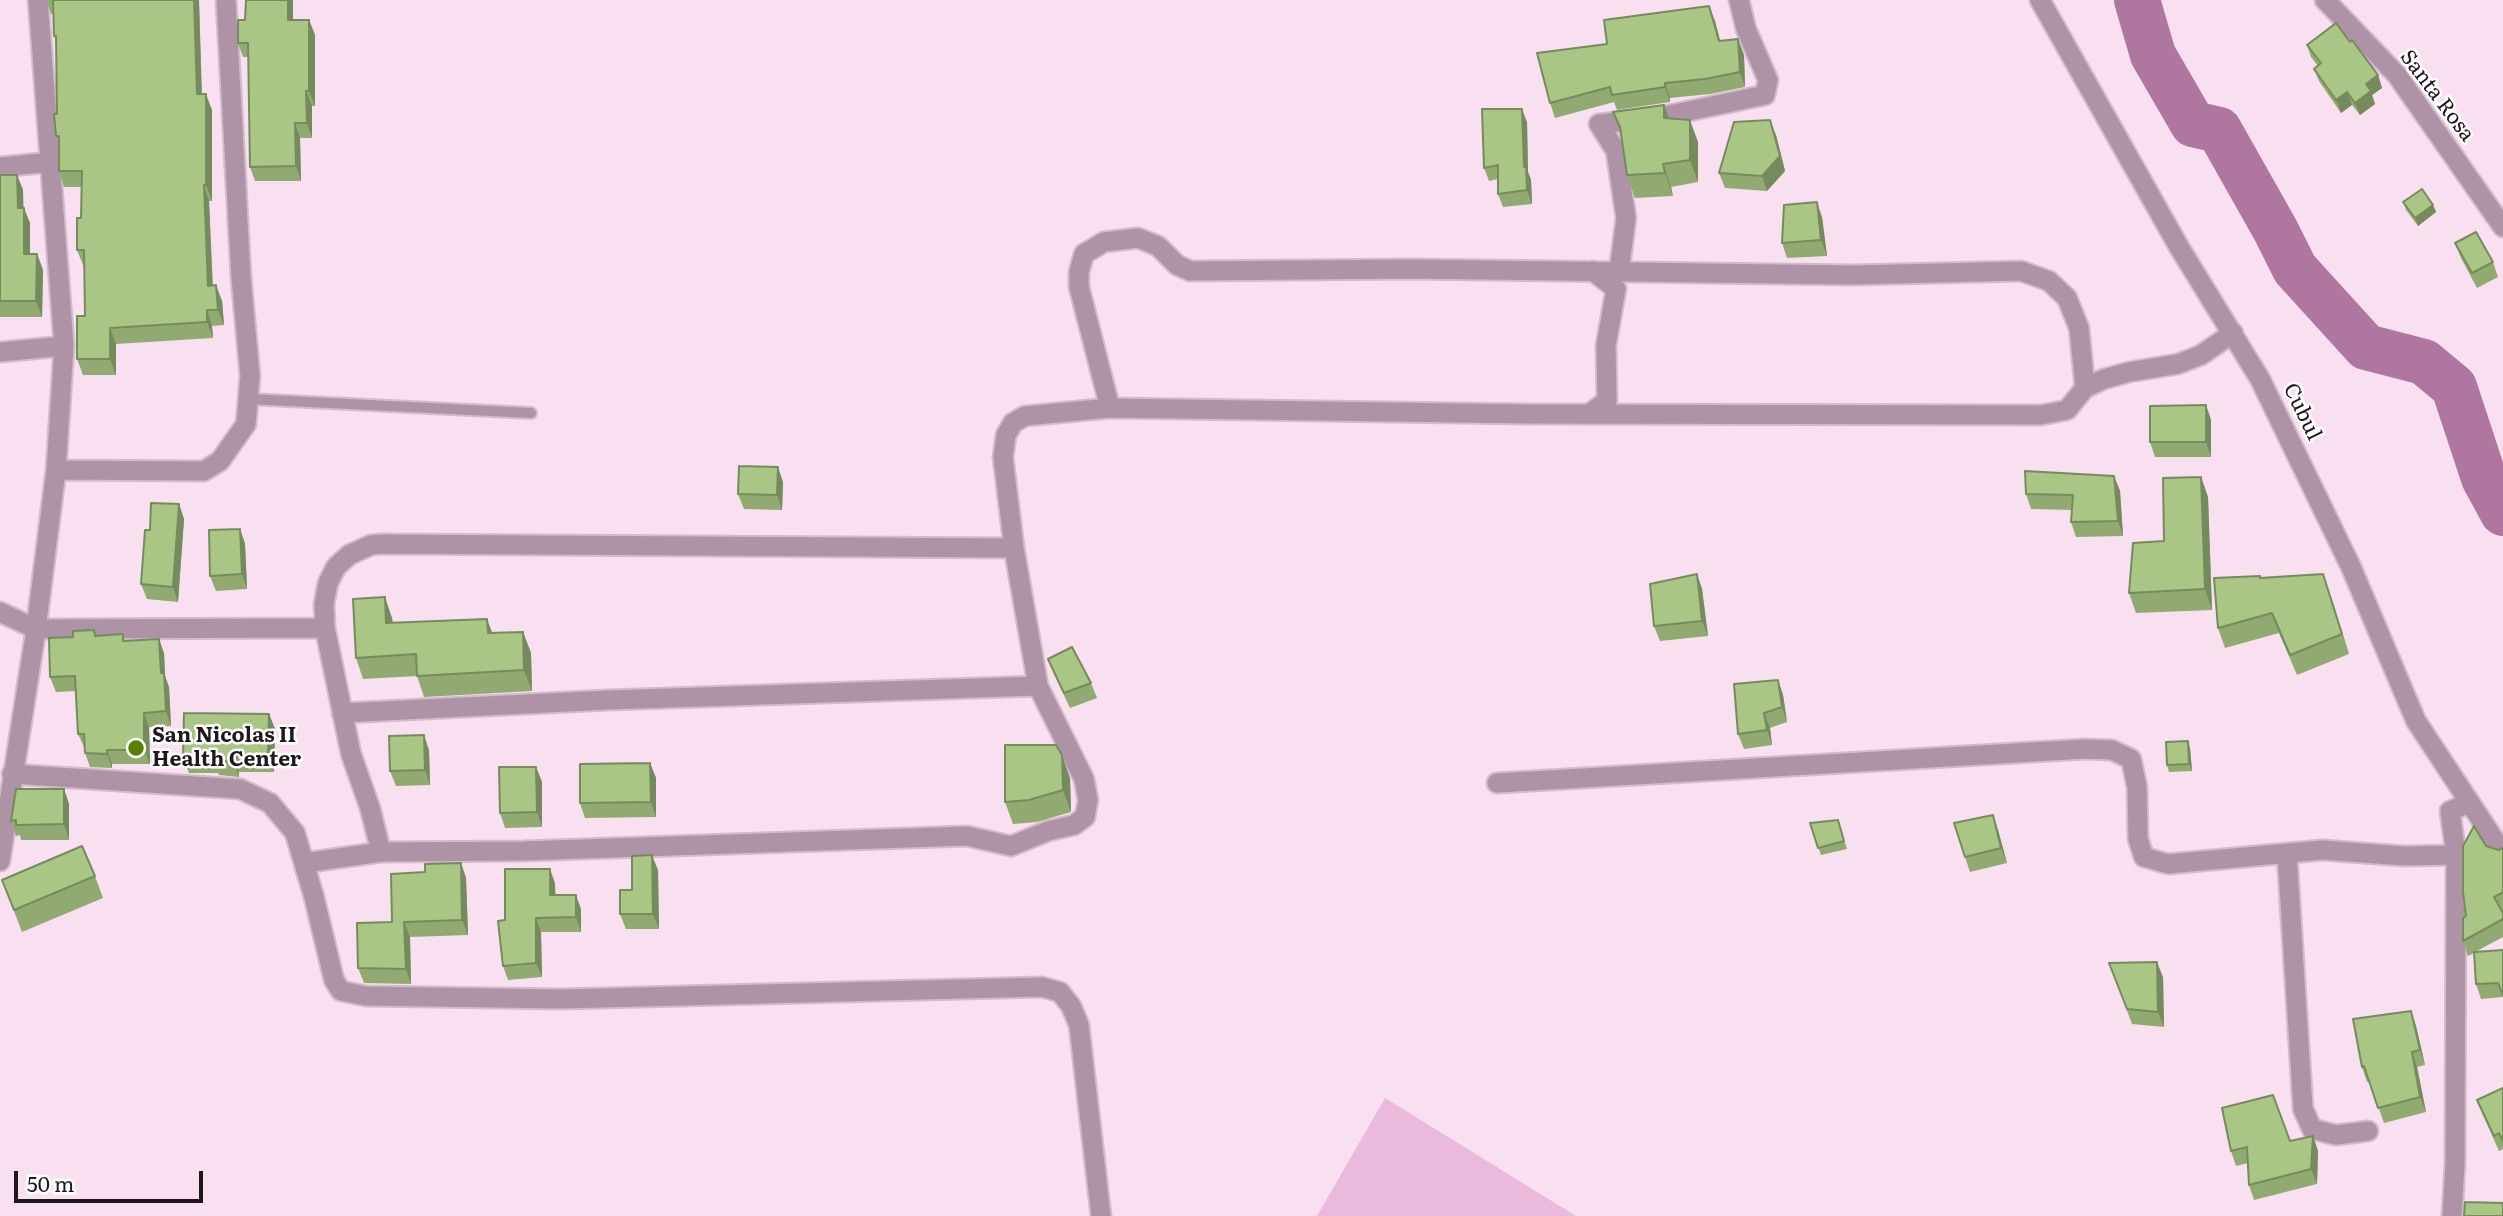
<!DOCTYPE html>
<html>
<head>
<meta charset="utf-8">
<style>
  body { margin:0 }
  #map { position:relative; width:2503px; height:1216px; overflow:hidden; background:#f9e0f1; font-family:Literata,serif }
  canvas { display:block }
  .scale { position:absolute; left:14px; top:1171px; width:189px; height:32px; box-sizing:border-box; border:4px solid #20171e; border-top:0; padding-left:9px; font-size:21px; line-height:24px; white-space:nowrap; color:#20171e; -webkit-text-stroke:5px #fff; paint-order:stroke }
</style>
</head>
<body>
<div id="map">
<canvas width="2503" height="1216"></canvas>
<div class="scale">50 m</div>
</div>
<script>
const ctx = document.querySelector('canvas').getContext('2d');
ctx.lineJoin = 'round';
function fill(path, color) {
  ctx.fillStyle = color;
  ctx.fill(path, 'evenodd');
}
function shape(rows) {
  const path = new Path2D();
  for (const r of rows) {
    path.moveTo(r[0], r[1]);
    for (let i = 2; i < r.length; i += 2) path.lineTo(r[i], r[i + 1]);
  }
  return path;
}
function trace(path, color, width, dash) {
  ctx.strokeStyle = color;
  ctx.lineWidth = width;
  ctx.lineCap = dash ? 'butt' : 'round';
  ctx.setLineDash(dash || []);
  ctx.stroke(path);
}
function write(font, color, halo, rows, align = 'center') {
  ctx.font = font + ' Literata,serif';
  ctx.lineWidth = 5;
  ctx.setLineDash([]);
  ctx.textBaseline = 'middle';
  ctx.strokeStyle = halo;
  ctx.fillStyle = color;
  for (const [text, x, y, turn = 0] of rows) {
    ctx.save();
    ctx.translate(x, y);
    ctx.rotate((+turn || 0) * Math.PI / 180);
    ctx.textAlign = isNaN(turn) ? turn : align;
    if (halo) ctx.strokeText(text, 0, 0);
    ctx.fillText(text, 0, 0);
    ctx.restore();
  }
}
fill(shape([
  [1385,1098,1576,1216,1317,1216]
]), '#eab9dc');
trace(shape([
  [2137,0,2153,55,2193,124,2219,130,2276,231,2295,269,2366,347,2424,362,2454,387,2484,478,2503,513]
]), '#af76a0', 46);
const service = shape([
  [248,399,531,413]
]);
const minor = shape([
  [2040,0,2179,247,2260,379,2351,567,2416,721,2503,853],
  [2325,0,2397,75,2503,227],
  [0,167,51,162],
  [1619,272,1626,218,1616,151,1599,124,1660,117,1765,95,1768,80,1746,29,1739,0],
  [0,352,64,346],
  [1110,408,1079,287,1079,272,1084,254,1104,242,1138,238,1158,246,1177,265,1190,271,1411,269,1853,275,2021,271,2049,281,2067,298,2079,328,2085,388],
  [1589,414,1607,401,1606,345,1616,289,1593,271],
  [56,470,204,471,220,461,246,424,250,376,241,277,226,0],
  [1014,548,1003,457,1006,435,1013,423,1025,416,1110,408,1530,414,2041,415,2067,410,2085,388,2104,379,2129,372,2178,364,2201,355,2233,333],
  [0,612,36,629,325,628,324,604,328,583,336,567,349,555,371,545,381,544,1014,548,1038,686,1084,779,1088,800,1085,817,1074,825,1048,831,1011,846,967,836,523,851,381,852,304,863],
  [325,628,351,754,370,808,381,852],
  [342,713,608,700,1038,686],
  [12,774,240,789,270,803,295,833,314,897,334,980,341,991,366,996,561,999,1042,987,1060,992,1071,1006,1079,1025,1101,1216],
  [1497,783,2085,749,2112,750,2131,759,2137,787,2138,839,2144,857,2168,864,2322,850,2404,856,2456,855,2450,811,2469,803],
  [2287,854,2303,1109,2312,1129,2336,1135,2368,1131],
  [0,861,36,629,56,470,64,346,38,0],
  [2452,1216,2455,1163,2456,855]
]);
trace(service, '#d2bccb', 14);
trace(minor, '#d2bccb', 23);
trace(service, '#ad93a5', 10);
trace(minor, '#ad93a5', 19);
fill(shape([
  [46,0,199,0,202,94,212,110,212,201,209,201,213,285,222,301,224,325,212,326,213,338,116,344,116,375,83,375,77,359,85,316,84,265,83,265,77,250,81,218,81,187,64,187,59,171,59,145,56,136,57,114,56,42,54,36,53,14,51,14],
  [245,20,309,20,315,35,315,106,312,106,312,138,300,138,301,181,255,181,250,167,248,57,243,57,238,43],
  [1715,21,1720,41,1744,55,1745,87,1710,94,1670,98,1670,102,1617,110,1614,102,1555,118,1550,103,1607,44],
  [2350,42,2378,75,2382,88,2372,95,2375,104,2360,115,2352,105,2341,113,2319,81,2314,69,2318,66,2311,57,2307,45],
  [1613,112,1668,118,1698,142,1698,182,1671,187,1673,196,1635,198,1627,175,1621,134],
  [1527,122,1528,172,1531,180,1532,204,1503,207,1498,194,1498,179,1489,181,1484,168],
  [1776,135,1785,171,1767,191,1725,188,1719,173],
  [0,175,17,175,23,190,23,208,30,223,30,254,37,254,43,270,42,317,0,317],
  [2403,202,2433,205,2436,212,2418,226,2406,210],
  [1822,217,1827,256,1787,258,1782,243],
  [2455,243,2493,262,2498,277,2477,288,2461,258],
  [2206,405,2211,420,2211,457,2155,457,2150,442],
  [2114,476,2120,491,2123,536,2076,537,2071,522,2072,510,2031,509,2026,494],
  [2201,477,2208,497,2212,610,2136,613,2129,593,2164,541],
  [783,482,782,510,744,509,738,494],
  [179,504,184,519,178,602,147,599,141,584,150,530],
  [240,529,245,544,247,589,216,591,210,576],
  [1697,574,1702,589,1708,636,1660,641,1654,626],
  [2260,578,2330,594,2349,654,2297,675,2279,633,2225,648,2218,628],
  [392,618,393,622,492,633,523,632,531,653,532,691,424,697,417,676,363,679,356,658],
  [96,635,125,641,164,653,165,676,169,687,171,726,149,727,150,764,112,764,112,768,90,767,85,753,85,749,78,734,76,691,56,692,50,677],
  [1048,659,1091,683,1097,698,1070,708,1054,674],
  [1778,680,1783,695,1787,722,1770,728,1772,745,1744,749,1738,734],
  [269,714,275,729,274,772,239,772,239,777,219,775,218,773,189,773,183,758],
  [2190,748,2192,771,2169,772,2167,765],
  [429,750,430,785,396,786,390,771],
  [650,763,656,778,656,817,585,818,580,803],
  [536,767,542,782,542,827,505,828,500,813],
  [1070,778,1071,812,1037,822,1013,824,1005,802],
  [64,789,69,804,69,840,21,840,20,835,16,836,11,821],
  [1993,815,1998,830,2007,863,1970,872,1965,857],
  [1838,820,1847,849,1821,855,1810,823],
  [2486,846,2499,850,2503,848,2503,910,2502,911,2503,913,2503,937,2475,952,2503,950,2503,997,2481,999,2476,984,2474,953,2468,956,2463,941,2466,916],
  [461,863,466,878,468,935,410,937,411,984,364,983,358,968,392,922,425,872],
  [658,870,659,929,626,929,620,914,632,890],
  [95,876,103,898,22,932,2,880],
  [555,883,555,895,581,909,581,932,541,932,542,977,508,980,503,966,505,920],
  [2109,963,2163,977,2164,1027,2132,1024],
  [2411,1011,2416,1026,2425,1065,2417,1067,2426,1112,2384,1123,2369,1081,2367,1082,2362,1067],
  [2503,1088,2503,1149,2499,1151,2483,1115,2477,1100],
  [2222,1108,2290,1141,2313,1136,2318,1151,2317,1184,2254,1200,2249,1185,2248,1163,2236,1166,2231,1151]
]), '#91aa72');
fill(shape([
  [194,0,199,0,202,109,197,94],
  [288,0,293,0,293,35,288,20],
  [1709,6,1715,21,1724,56,1719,41],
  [309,20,315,35,315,106,309,91],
  [1738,39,1744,55,1745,87,1740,72],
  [2378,75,2382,88,2372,95,2375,104,2360,115,2355,103,2366,84],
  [1665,83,1670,98,1670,102,1665,87],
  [306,91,312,106,312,138,307,123],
  [2347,92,2352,105,2341,113,2336,100],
  [206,94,212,110,212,201,206,185],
  [1664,105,1672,127,1664,118],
  [1522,109,1527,122,1528,172,1531,180,1532,204,1527,190,1524,167],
  [1690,120,1698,142,1698,182,1690,160],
  [1770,120,1776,135,1785,171,1767,191,1762,176],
  [295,123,300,138,301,181,296,166],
  [1663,164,1671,187,1673,196,1665,173],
  [17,175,23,190,24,223,18,208],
  [204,185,209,201,213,301,208,286],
  [1817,202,1822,217,1827,256,1821,240],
  [2433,205,2436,212,2418,226,2415,218],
  [24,208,30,223,30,270,24,254],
  [37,254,43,270,42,317,36,301],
  [216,285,222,301,224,325,218,310],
  [207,310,212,326,213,338,207,322],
  [110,328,116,344,116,375,110,359],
  [2206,405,2211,420,2211,457,2206,442],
  [778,467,783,482,782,510,777,495],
  [2114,476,2120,491,2123,536,2118,521],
  [2201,477,2208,497,2212,610,2205,589],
  [179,504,184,519,178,602,173,587],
  [240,529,245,544,247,589,242,574],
  [1697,574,1702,589,1708,636,1702,621],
  [2323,574,2330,594,2349,654,2342,634],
  [385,597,392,618,394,644,386,623],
  [487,619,495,640,488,633],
  [523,632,531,653,532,691,524,670],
  [159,639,164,653,165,676,169,687,171,726,166,711,161,673],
  [1778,680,1783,695,1787,722,1782,707],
  [144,713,149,727,150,764,144,750],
  [1764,713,1770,728,1772,745,1767,730],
  [269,714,275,729,274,772,268,757],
  [424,735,429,750,430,785,425,770],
  [2188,741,2190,748,2192,771,2189,764],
  [107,750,112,764,112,768,107,754],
  [1062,755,1070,778,1071,812,1063,790],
  [234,757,239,772,239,777,234,762],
  [650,763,656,778,656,817,651,802],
  [536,767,542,782,542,827,537,812],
  [64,789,69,804,69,840,64,824],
  [1993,815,1998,830,2007,863,2001,848],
  [652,855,658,870,659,929,653,914],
  [461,863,466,878,468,935,462,920],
  [550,869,555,883,556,909,550,895],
  [576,895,581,909,581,932,576,917],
  [536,918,541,932,542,977,536,963],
  [404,922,410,937,411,984,406,969],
  [2157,962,2163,977,2164,1027,2158,1012],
  [2411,1011,2416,1026,2425,1065,2420,1050],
  [2412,1052,2417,1067,2426,1112,2420,1097],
  [2313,1136,2318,1151,2317,1184,2311,1169]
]), '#768b5d');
const building = shape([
  [53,0,194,0,197,94,206,94,206,185,204,185,208,286,216,285,218,310,207,310,207,322,110,328,110,359,77,359,77,316,85,316,84,250,77,250,77,218,81,218,82,171,59,171,59,136,56,136,54,114,57,114,56,36,54,36,53,0],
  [246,0,288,0,288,20,309,20,309,91,306,91,307,123,295,123,296,166,250,167,248,43,238,43,238,20,245,20,246,0],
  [1709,6,1719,41,1738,39,1740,72,1705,79,1665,83,1665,87,1612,95,1610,87,1550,103,1537,53,1607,44,1604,20,1709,6],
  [2336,23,2350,42,2352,40,2378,75,2366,84,2371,91,2355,103,2347,92,2336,100,2314,69,2321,63,2307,45,2336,23],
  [1664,105,1664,118,1690,120,1690,160,1663,164,1665,173,1627,175,1620,127,1613,112,1664,105],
  [1482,109,1522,109,1524,167,1526,166,1527,190,1498,194,1498,165,1484,168,1482,109],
  [1770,120,1780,156,1762,176,1719,173,1734,122,1770,120],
  [0,175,17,175,18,208,24,208,24,254,37,254,36,301,0,301,0,175],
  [2422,189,2433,205,2415,218,2403,202,2422,189],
  [1817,202,1821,240,1782,243,1784,205,1817,202],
  [2476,232,2493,262,2472,273,2455,243,2476,232],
  [2206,405,2206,442,2150,442,2150,406,2206,405],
  [739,466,778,467,777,495,738,494,739,466],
  [2025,471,2114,476,2118,521,2071,522,2073,495,2026,494,2025,471],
  [2201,477,2205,589,2129,593,2133,543,2164,541,2163,478,2201,477],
  [151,503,179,504,173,587,141,584,145,530,150,530,151,503],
  [240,529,242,574,210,576,209,530,240,529],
  [1697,574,1702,621,1654,626,1650,584,1697,574],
  [2323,574,2342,634,2290,655,2272,613,2218,628,2214,578,2260,576,2260,578,2323,574],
  [385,597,386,623,487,619,488,633,523,632,524,670,417,676,416,654,356,658,353,599,385,597],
  [94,630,95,636,123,634,123,641,159,639,161,673,164,673,166,711,144,713,144,750,107,750,107,754,85,753,84,734,78,734,75,676,50,677,49,638,73,637,73,631,94,630],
  [1072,647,1091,683,1064,693,1048,659,1072,647],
  [1778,680,1782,707,1764,713,1767,730,1738,734,1734,684,1778,680],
  [184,713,269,714,268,757,234,757,234,762,214,760,214,758,183,758,184,713],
  [424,735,425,770,390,771,389,736,424,735],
  [2188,741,2189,764,2167,765,2166,742,2188,741],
  [1005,745,1056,745,1062,755,1063,790,1029,800,1005,802,1005,745],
  [650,763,651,802,580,803,580,764,650,763],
  [499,767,536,767,537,812,500,813,499,767],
  [16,789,64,789,64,824,16,825,16,820,11,821,16,789],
  [1993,815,2001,848,1965,857,1954,823,1993,815],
  [1838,820,1844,841,1818,848,1810,823,1838,820],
  [2474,826,2486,846,2499,850,2503,848,2503,892,2494,897,2503,913,2503,919,2463,941,2463,918,2466,916,2463,892,2463,846,2474,826],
  [82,846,95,876,14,910,2,880,82,846],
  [652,855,653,914,620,914,620,890,632,890,632,856,652,855],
  [461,863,462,920,404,922,406,969,358,968,357,923,392,922,391,874,425,872,425,864,461,863],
  [505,869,550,869,550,895,576,895,576,917,536,918,536,963,503,966,498,921,505,920,505,869],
  [2503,950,2503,995,2498,983,2476,984,2474,952,2503,950],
  [2157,962,2158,1012,2127,1009,2109,963,2157,962],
  [2411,1011,2420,1050,2412,1052,2420,1097,2378,1108,2364,1066,2362,1067,2353,1019,2411,1011],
  [2503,1088,2503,1142,2499,1133,2494,1136,2477,1100,2503,1088],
  [2273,1095,2290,1141,2313,1136,2311,1169,2249,1185,2247,1147,2231,1151,2222,1108,2273,1095],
  [2465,1202,2503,1203,2503,1216,2464,1216,2465,1202]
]);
fill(building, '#a9c685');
trace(building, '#768b5d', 2);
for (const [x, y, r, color] of [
  [136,748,9,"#598000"]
]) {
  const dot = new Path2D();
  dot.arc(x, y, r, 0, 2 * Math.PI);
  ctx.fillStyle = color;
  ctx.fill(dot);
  trace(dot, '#fff', 2.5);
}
write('21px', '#20171e', '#fff', [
  ["Santa Rosa",2437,96,53],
  ["Cubul",2302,412,64]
]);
write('bold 21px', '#20171e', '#fff', [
  ["San Nicolas II",152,736],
  ["Health Center",152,760]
], 'left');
</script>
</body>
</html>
